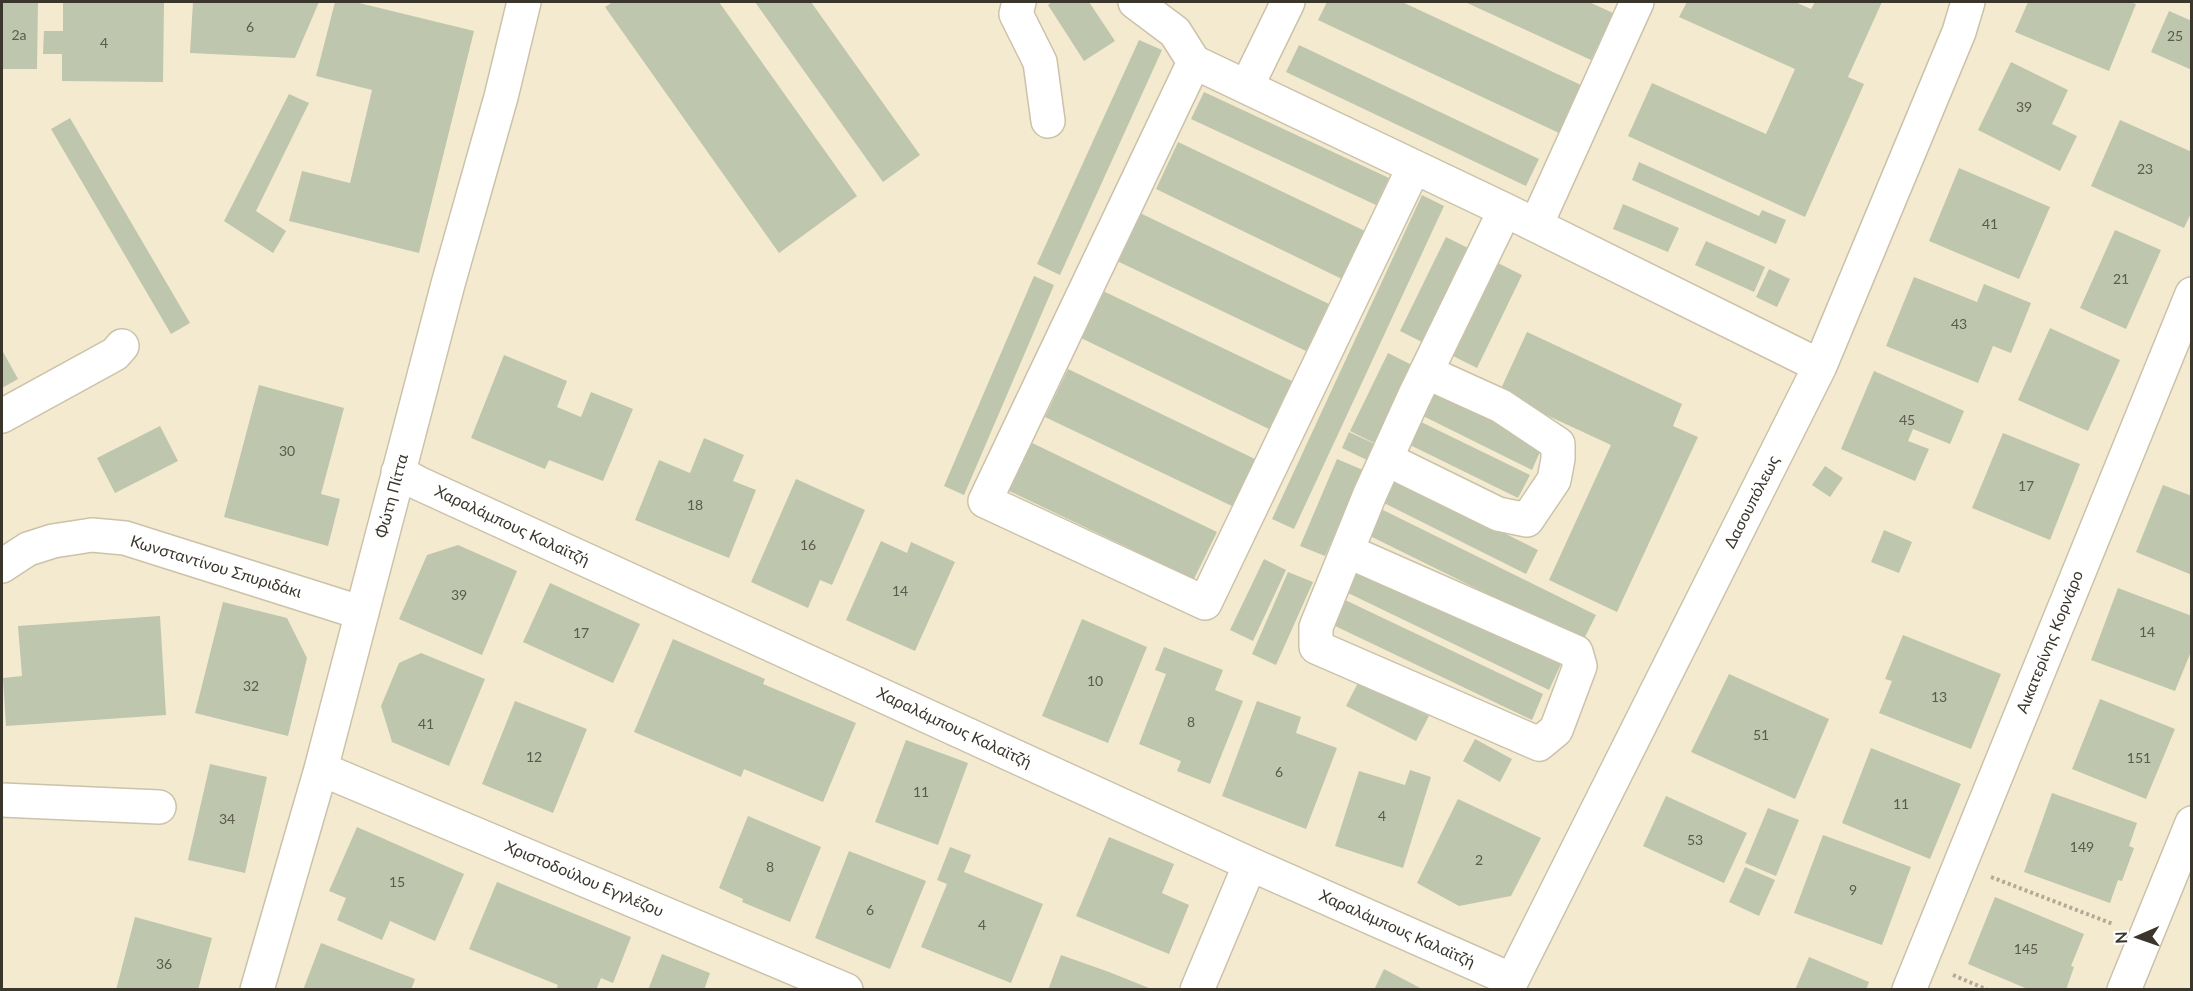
<!DOCTYPE html>
<html>
<head>
<meta charset="utf-8">
<style>
  body { margin:0 }
  #map { position:relative; width:2193px; height:991px; overflow:hidden; background:#f4ead0; font-family:Lato,sans-serif }
  canvas { display:block }
  .frame { position:absolute; inset:0; border:3px solid #3a362c; pointer-events:none }
  .north { position:absolute; left:2109px; top:907px; width:60px; height:60px; -webkit-text-stroke:4px #fff; paint-order:stroke; rotate:268deg; font-size:16px; font-weight:700; line-height:24px; text-align:center; color:#3a362c }
  .north::after { content:''; display:block; margin:auto; width:21px; height:27px; background:#3a362c; clip-path:polygon(50% 0,100% 100%,50% 72%,0 100%) }
</style>
</head>
<body>
<div id="map">
<canvas width="2193" height="991"></canvas>
<div class="frame"></div>
<div class="north">N</div>
</div>
<script>
const ctx = document.querySelector('canvas').getContext('2d');
ctx.lineJoin = 'round';
function fill(path, color) {
  ctx.fillStyle = color;
  ctx.fill(path, 'evenodd');
}
function shape(rows) {
  const path = new Path2D();
  for (const r of rows) {
    path.moveTo(r[0], r[1]);
    for (let i = 2; i < r.length; i += 2) path.lineTo(r[i], r[i + 1]);
  }
  return path;
}
function trace(path, color, width, dash) {
  ctx.strokeStyle = color;
  ctx.lineWidth = width;
  ctx.lineCap = dash ? 'butt' : 'round';
  ctx.setLineDash(dash || []);
  ctx.stroke(path);
}
function write(font, color, halo, rows, align = 'center') {
  ctx.font = font + ' Lato,sans-serif';
  ctx.lineWidth = 5;
  ctx.setLineDash([]);
  ctx.textBaseline = 'middle';
  ctx.strokeStyle = halo;
  ctx.fillStyle = color;
  for (const [text, x, y, turn = 0] of rows) {
    ctx.save();
    ctx.translate(x, y);
    ctx.rotate((+turn || 0) * Math.PI / 180);
    ctx.textAlign = isNaN(turn) ? turn : align;
    if (halo) ctx.strokeText(text, 0, 0);
    ctx.fillText(text, 0, 0);
    ctx.restore();
  }
}
fill(shape([
  [2,2,38,2,37,69,2,69],
  [63,2,164,2,163,82,62,81,62,54,43,54,44,31,63,31],
  [193,2,319,2,295,58,190,53],
  [335,2,355,2,474,31,419,253,289,221,302,171,350,183,372,90,316,76],
  [613,2,719,2,857,196,779,253,605,7],
  [755,2,811,2,920,155,883,182],
  [1052,2,1089,2,1115,41,1084,61,1048,5],
  [1327,2,1402,2,1581,85,1559,133,1318,20],
  [1465,2,1589,2,1613,13,1591,60],
  [1687,2,1795,2,1811,9,1815,2,1882,2,1848,77,1864,84,1805,217,1628,136,1652,83,1766,134,1795,69,1679,17],
  [2028,2,2129,2,2136,4,2109,71,2015,32],
  [2169,11,2192,21,2192,70,2151,52],
  [1139,40,1162,50,1060,275,1037,264],
  [1299,45,1539,159,1526,186,1286,72],
  [2011,62,2068,90,2052,124,2077,136,2060,171,1978,130],
  [1204,92,1389,178,1376,205,1191,119],
  [289,94,309,103,256,211,286,231,273,253,224,221],
  [70,118,190,323,171,334,51,129],
  [2120,120,2192,152,2192,211,2184,228,2091,186],
  [1178,142,1367,232,1344,280,1156,189],
  [1639,162,1759,216,1762,210,1786,220,1776,244,1632,180],
  [1959,168,2050,207,2019,279,1929,241],
  [1422,195,1444,206,1294,529,1272,519],
  [1623,204,1679,228,1668,252,1613,229],
  [1140,213,1329,304,1306,351,1117,261],
  [2115,230,2161,250,2126,329,2080,308],
  [1446,237,1470,249,1424,343,1400,331],
  [1706,241,1765,267,1754,292,1695,265],
  [1496,262,1522,275,1477,368,1451,355],
  [1769,269,1790,279,1777,307,1756,297],
  [1034,276,1054,285,964,495,944,486],
  [1914,277,1977,302,1984,284,2031,303,2011,353,1993,346,1978,383,1886,346],
  [1103,291,1292,381,1269,429,1081,338],
  [2050,328,2120,360,2088,431,2018,400],
  [1527,332,1682,404,1673,426,1698,437,1617,612,1549,580,1611,445,1499,393],
  [2,350,18,379,2,388],
  [1388,353,1412,365,1374,443,1350,431],
  [504,355,567,381,557,407,581,417,591,392,633,409,603,481,549,460,545,469,471,438],
  [1068,369,1257,460,1234,507,1045,417],
  [1874,371,1964,411,1950,444,1913,429,1908,441,1929,449,1915,481,1841,449],
  [259,385,344,408,321,494,340,499,328,546,224,517],
  [1431,389,1543,445,1532,470,1419,414],
  [1415,419,1530,475,1518,498,1404,442],
  [160,426,178,461,115,493,97,458],
  [1349,432,1375,444,1367,460,1342,448],
  [2003,433,2080,464,2050,540,1972,508],
  [704,438,744,455,733,481,756,490,729,558,635,520,659,460,690,473],
  [1028,441,1217,532,1194,579,1005,489],
  [1337,459,1363,470,1325,556,1300,546],
  [1825,466,1843,478,1830,497,1812,485],
  [1394,478,1538,550,1526,574,1382,502],
  [796,479,865,510,832,585,820,580,808,608,751,582],
  [2163,485,2192,496,2192,575,2136,552],
  [1381,509,1596,615,1583,641,1368,535],
  [1884,530,1912,542,1899,573,1871,562],
  [881,541,907,553,911,542,955,562,915,651,846,620],
  [458,545,517,571,482,655,399,619,427,555],
  [1264,559,1286,570,1253,641,1230,630],
  [1357,565,1561,664,1549,690,1344,591],
  [1288,572,1313,582,1276,665,1252,654],
  [550,583,640,624,613,683,523,642],
  [2118,588,2192,616,2192,649,2175,691,2091,660],
  [1343,599,1543,694,1532,720,1331,624],
  [223,602,287,618,307,658,288,736,195,713],
  [160,616,166,715,6,726,3,678,22,676,18,626],
  [1082,619,1147,647,1108,743,1042,716],
  [1903,635,2001,674,1971,749,1879,713,1892,681,1885,679],
  [673,639,765,679,763,684,856,723,823,802,744,769,741,777,634,732],
  [1164,647,1223,670,1215,690,1243,701,1210,784,1177,771,1181,761,1139,744,1166,674,1155,670],
  [421,653,485,679,449,766,392,742,381,706,399,663],
  [1729,674,1829,719,1795,799,1691,752],
  [1359,681,1429,716,1416,741,1346,706],
  [2100,699,2175,729,2146,799,2072,769],
  [515,701,587,729,553,813,482,784],
  [1257,701,1301,717,1296,733,1337,748,1306,829,1222,796],
  [1475,739,1512,759,1500,782,1463,761],
  [906,740,968,763,938,845,875,822],
  [1871,748,1961,784,1930,859,1842,823],
  [210,764,267,777,245,873,188,860],
  [1410,770,1431,777,1403,868,1335,846,1359,771,1405,785],
  [2052,793,2137,823,2129,846,2134,848,2122,881,2118,880,2110,903,2024,872],
  [1666,796,1747,833,1724,883,1643,846],
  [1458,799,1541,838,1511,896,1459,906,1417,883],
  [1768,808,1799,820,1776,876,1745,863],
  [748,816,821,847,790,922,742,902,743,899,719,888],
  [357,827,464,874,435,941,390,921,382,940,337,920,346,898,329,891],
  [1823,835,1911,867,1882,945,1794,913],
  [1109,837,1174,864,1162,893,1189,905,1169,954,1076,916],
  [950,847,971,855,964,872,1043,904,1011,983,921,947,947,884,937,880],
  [849,851,926,881,890,969,815,938],
  [1745,867,1775,880,1759,916,1729,902],
  [497,882,631,937,613,983,601,978,596,990,556,990,558,985,469,949],
  [1995,897,2084,934,2071,966,2074,967,2066,990,2030,990,1968,964],
  [135,917,212,938,198,990,116,990],
  [321,943,415,979,411,990,303,990],
  [662,954,710,973,704,990,648,990],
  [1061,955,1109,972,1154,990,1048,990],
  [1809,957,1869,982,1866,990,1795,990],
  [1384,969,1424,990,1374,990]
]), '#bec6ad');
const minor = shape([
  [1019,2,1016,14,1040,62,1048,121],
  [1135,2,1175,32,1194,62],
  [1247,86,1288,2],
  [1414,167,1205,603,985,501,1194,62,1505,210,1820,366],
  [1536,225,1637,2],
  [2,416,115,354,122,346],
  [1386,459,1498,514,1527,520,1554,480,1558,459,1558,444,1501,406,1426,372],
  [398,472,418,483,1250,864,1512,980],
  [1347,551,1576,652,1580,666,1556,730,1539,744,1316,647,1316,627,1370,494,1414,397,1505,210],
  [2,566,28,549,53,541,92,535,125,538,362,613],
  [321,769,846,990],
  [2,800,159,807],
  [257,990,321,769,448,284,501,97,524,2],
  [1197,990,1250,864],
  [1507,990,1820,366,1959,32,1968,2],
  [1909,990,2192,294]
]);
const major = shape([
  [2124,990,2192,823]
]);
trace(minor, '#cbc2a9', 36);
trace(major, '#cbc2a9', 36);
trace(shape([
  [1991,877,2113,924],
  [1953,975,1988,990]
]), '#b2aa96', 4, [3, 3]);
trace(minor, '#fff', 33);
trace(major, '#fff', 33);
write('14px', '#5b5a4c', null, [
  ["6",250,27],
  ["2a",19,35],
  ["25",2175,36],
  ["4",104,43],
  ["39",2024,107],
  ["23",2145,169],
  ["41",1990,224],
  ["21",2121,279],
  ["43",1959,324],
  ["45",1907,420],
  ["30",287,451],
  ["17",2026,486],
  ["18",695,505],
  ["16",808,545],
  ["14",900,591],
  ["39",459,595],
  ["14",2147,632],
  ["17",581,633],
  ["10",1095,681],
  ["32",251,686],
  ["13",1939,697],
  ["8",1191,722],
  ["41",426,724],
  ["51",1761,735],
  ["12",534,757],
  ["151",2139,758],
  ["6",1279,772],
  ["11",921,792],
  ["11",1901,804],
  ["4",1382,816],
  ["34",227,819],
  ["53",1695,840],
  ["149",2082,847],
  ["2",1479,860],
  ["8",770,867],
  ["15",397,882],
  ["9",1853,890],
  ["6",870,910],
  ["4",982,925],
  ["145",2026,949],
  ["36",164,964]
]);
write('16px', '#3a362c', '#fff', [
  ["Φώτη Πίττα",392,496,-75],
  ["Δασουπόλεως",1752,502,-63],
  ["Χαραλάμπους Καλαϊτζή",512,526,25],
  ["Κωνσταντίνου Σπυριδάκι",216,567,17],
  ["Αικατερίνης Κορνάρο",2050,642,-68],
  ["Χαραλάμπους Καλαϊτζή",954,728,25],
  ["Χριστοδούλου Εγγλέζου",584,879,23],
  ["Χαραλάμπους Καλαϊτζή",1397,929,24]
]);
</script>
</body>
</html>
